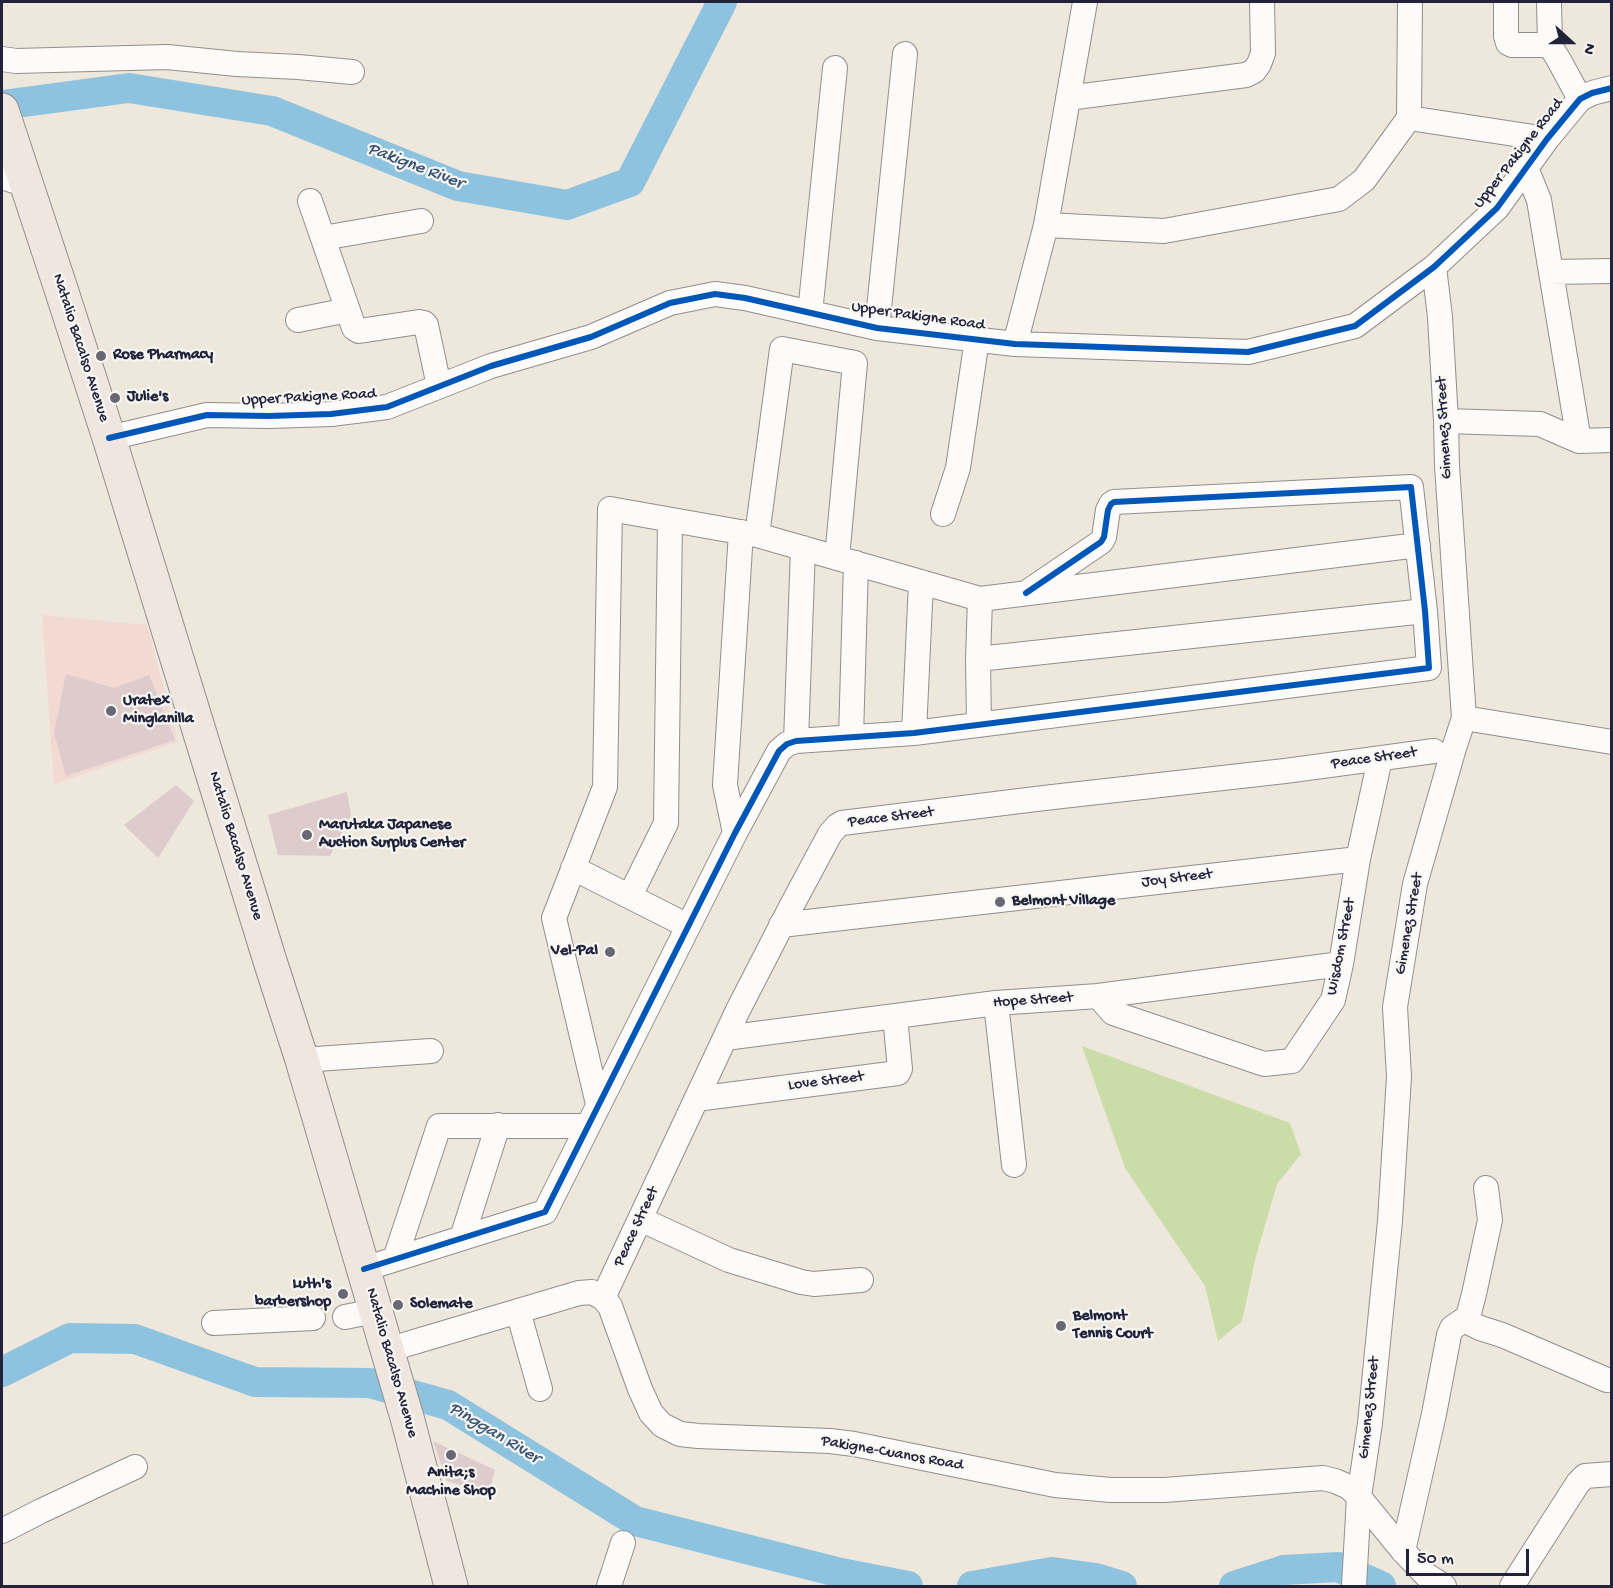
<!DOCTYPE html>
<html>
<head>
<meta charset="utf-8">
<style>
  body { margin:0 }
  #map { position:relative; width:1613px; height:1588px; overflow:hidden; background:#ede7dc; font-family:"Gochi Hand",sans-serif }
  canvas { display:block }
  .frame { position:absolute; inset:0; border:3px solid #22223b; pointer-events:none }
  .north { position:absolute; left:1541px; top:12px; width:60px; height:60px; -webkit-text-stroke:4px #f6f6f2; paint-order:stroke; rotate:111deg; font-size:16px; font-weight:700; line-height:24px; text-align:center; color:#22223b }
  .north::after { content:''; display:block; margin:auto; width:21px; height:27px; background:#22223b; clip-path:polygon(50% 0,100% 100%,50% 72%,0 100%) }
  .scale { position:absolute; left:1406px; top:1549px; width:123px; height:27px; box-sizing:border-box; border:3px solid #22223b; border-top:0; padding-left:8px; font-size:18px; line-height:21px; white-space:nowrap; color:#22223b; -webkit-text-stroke:4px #f6f6f2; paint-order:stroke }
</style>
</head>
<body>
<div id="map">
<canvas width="1613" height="1588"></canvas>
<div class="frame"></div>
<div class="north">N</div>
<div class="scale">50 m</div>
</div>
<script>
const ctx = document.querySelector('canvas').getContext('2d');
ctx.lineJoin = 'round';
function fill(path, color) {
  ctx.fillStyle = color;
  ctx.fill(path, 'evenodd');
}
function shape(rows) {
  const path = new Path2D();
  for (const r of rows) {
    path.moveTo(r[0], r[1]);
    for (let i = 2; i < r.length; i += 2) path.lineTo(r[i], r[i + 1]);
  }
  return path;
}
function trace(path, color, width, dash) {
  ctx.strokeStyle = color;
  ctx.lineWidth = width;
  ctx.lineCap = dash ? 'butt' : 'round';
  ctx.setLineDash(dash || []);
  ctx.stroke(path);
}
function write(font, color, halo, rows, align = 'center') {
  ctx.font = font + ' "Gochi Hand",sans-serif';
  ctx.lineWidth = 4.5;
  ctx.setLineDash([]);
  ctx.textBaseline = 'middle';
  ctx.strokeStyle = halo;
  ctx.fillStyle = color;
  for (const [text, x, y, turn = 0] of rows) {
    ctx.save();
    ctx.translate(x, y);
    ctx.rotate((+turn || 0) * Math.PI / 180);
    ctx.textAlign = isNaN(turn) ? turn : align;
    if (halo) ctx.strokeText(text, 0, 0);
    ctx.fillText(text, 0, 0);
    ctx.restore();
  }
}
fill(shape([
  [42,615,147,625,178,742,54,784]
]), '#f2dad3');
fill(shape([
  [1082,1046,1290,1123,1301,1154,1277,1184,1256,1256,1242,1321,1218,1341,1205,1286,1125,1168]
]), '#cadca7');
trace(shape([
  [2,105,129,88,272,111,458,186,567,205,630,182,722,2],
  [2,1372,70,1338,135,1339,255,1382,370,1383,448,1405,635,1521,841,1573,908,1586],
  [972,1586,1052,1572,1096,1578,1122,1586],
  [1234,1586,1284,1570,1338,1567,1381,1586]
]), '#8ec3df', 30);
fill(shape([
  [66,674,114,688,149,675,175,740,66,776,54,733],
  [176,785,194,801,158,858,124,825],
  [347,792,351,815,330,856,278,855,268,815],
  [433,1441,495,1470,489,1493,447,1481]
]), '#decbcb');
const minor = shape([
  [1506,2,1506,36,1508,43,1512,45,1550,45],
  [1549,2,1550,45,1560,62,1580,99],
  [2,59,16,61,167,57,237,64,298,67,352,72],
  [1068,98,1246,75,1254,71,1259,64,1263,53,1262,2],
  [1409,118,1547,139],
  [1526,168,1539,200,1579,441],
  [2,177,27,185],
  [310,201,354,328,359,331,419,322,424,323,426,325,439,386],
  [1046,225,1164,231,1339,199,1364,180,1409,118,1410,2],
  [323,238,421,221],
  [1551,272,1612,271],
  [810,313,835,68],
  [298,320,348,310],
  [877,328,905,54],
  [1015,344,1046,225,1085,2],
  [1446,421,1540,424,1579,441,1612,440],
  [109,438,207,415,269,416,331,414,387,407,491,366,591,337,670,303,715,294,745,298,877,328,1015,344,1248,352,1355,326,1434,267,1497,208,1547,139,1580,99,1592,93,1612,88],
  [943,514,958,468,977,339],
  [757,535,782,349,855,363,837,558],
  [978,659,1425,611],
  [1464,718,1612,742],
  [979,724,978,659,980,599],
  [914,733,921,582],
  [851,737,856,563],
  [796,741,803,548],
  [735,833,725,785,741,532],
  [573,868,688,926],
  [630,896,666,823,670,520],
  [781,925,1358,859],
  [1098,996,1113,1013,1264,1064,1292,1061,1333,1000,1341,964,1358,859,1380,759],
  [996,1003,1014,1165],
  [725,1038,996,1003,1098,996,1341,964],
  [302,1060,431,1051],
  [696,1099,898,1073,900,1069,895,1016],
  [598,1104,554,918,605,787,610,509,757,535,980,599,1418,545],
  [640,1219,729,1260,801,1282,814,1284,861,1280],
  [462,1238,498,1125],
  [395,1259,439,1126,588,1126],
  [364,1269,545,1212,735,833,779,751,787,744,796,741,914,733,1429,668,1425,611,1411,487,1114,502,1111,504,1108,510,1104,537,1101,542,1026,593],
  [603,1298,738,1010,792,905,830,834,837,826,842,823,1044,798,1285,771,1434,751],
  [518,1311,540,1389],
  [345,1317,375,1311],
  [1464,1320,1480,1328,1502,1335,1607,1380],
  [214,1323,313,1318],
  [387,1350,579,1293,592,1292,603,1298,610,1306,640,1389,651,1413,662,1425,680,1434,698,1436,830,1441,854,1444,1055,1485,1111,1490,1164,1490,1323,1478,1335,1481,1349,1487,1359,1497,1403,1551,1426,1575,1444,1586],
  [2,1531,41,1511,135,1467],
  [1403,1551,1434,1414,1449,1335,1452,1328,1468,1317,1474,1294,1490,1220,1486,1188],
  [609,1586,623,1543],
  [1354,1586,1359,1497,1370,1423,1390,1221,1399,1077,1395,1007,1415,884,1454,748,1464,718,1447,466,1446,421,1440,317,1434,267],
  [1512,1586,1578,1483,1585,1476,1612,1474]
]);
const highway = shape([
  [2,110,61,289,110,441,270,961,302,1060,408,1421,451,1586]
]);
trace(minor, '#918e8d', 26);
trace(highway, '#918e8d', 35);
trace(minor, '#fcfbfa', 24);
trace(highway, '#efe6df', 33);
trace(shape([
  [109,438,207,415,269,416,331,414,387,407,491,366,591,337,670,303,715,294,745,298,877,328,1015,344,1248,352,1355,326,1434,267,1497,208,1547,139,1580,99,1592,93,1612,88],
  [364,1269,545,1212,735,833,779,751,787,744,796,741,914,733,1429,668,1425,611,1411,487,1114,502,1111,504,1108,510,1104,537,1101,542,1026,593]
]), '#0057b8', 6);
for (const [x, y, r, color] of [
  [101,356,6,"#696773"],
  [115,398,6,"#696773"],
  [111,711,6,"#696773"],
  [307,835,6,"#696773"],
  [1000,902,6,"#696773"],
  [610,952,6,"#696773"],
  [343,1294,6,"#696773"],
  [398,1305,6,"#696773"],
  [1061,1326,6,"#696773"],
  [451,1455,6,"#696773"]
]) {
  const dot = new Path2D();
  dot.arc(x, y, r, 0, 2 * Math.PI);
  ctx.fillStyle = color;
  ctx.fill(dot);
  trace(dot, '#f6f6f2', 2);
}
write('16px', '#22223b', '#f6f6f2', [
  ["Upper Pakigne Road",1519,154,-52],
  ["Upper Pakigne Road",918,317,8],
  ["Natalio Bacalso Avenue",80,348,72],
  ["Upper Pakigne Road",309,398,-3],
  ["Gimenez Street",1445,428,-93],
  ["Peace Street",1374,759,-8],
  ["Peace Street",891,818,-7],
  ["Natalio Bacalso Avenue",235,846,73],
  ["Joy Street",1177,879,-7],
  ["Gimenez Street",1410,924,-80],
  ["Wisdom Street",1342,947,-79],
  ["Hope Street",1033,1001,-4],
  ["Love Street",826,1082,-7],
  ["Peace Street",637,1227,-65],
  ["Natalio Bacalso Avenue",391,1363,74],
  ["Gimenez Street",1370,1408,-84],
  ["Pakigne-Cuanos Road",892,1454,10]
]);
write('bold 16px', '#22223b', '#f6f6f2', [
  ["Rose Pharmacy",113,356],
  ["Julie's",127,398],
  ["Uratex",123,702],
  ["Minglanilla",123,720],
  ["Marutaka Japanese",319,826],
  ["Auction Surplus Center",319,844],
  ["Belmont Village",1012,902],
  ["Vel-Pal",598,952,"right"],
  ["Luth's",331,1285,"right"],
  ["barbershop",331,1303,"right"],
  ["Solemate",410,1305],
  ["Belmont",1073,1317],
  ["Tennis Court",1073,1335],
  ["Anita;s",451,1474,"center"],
  ["Machine Shop",451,1492,"center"]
], 'left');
write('italic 18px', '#3a5575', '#f6f6f2', [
  ["Pakigne River",415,167,21],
  ["Pinggan River",494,1434,31]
]);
</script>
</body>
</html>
